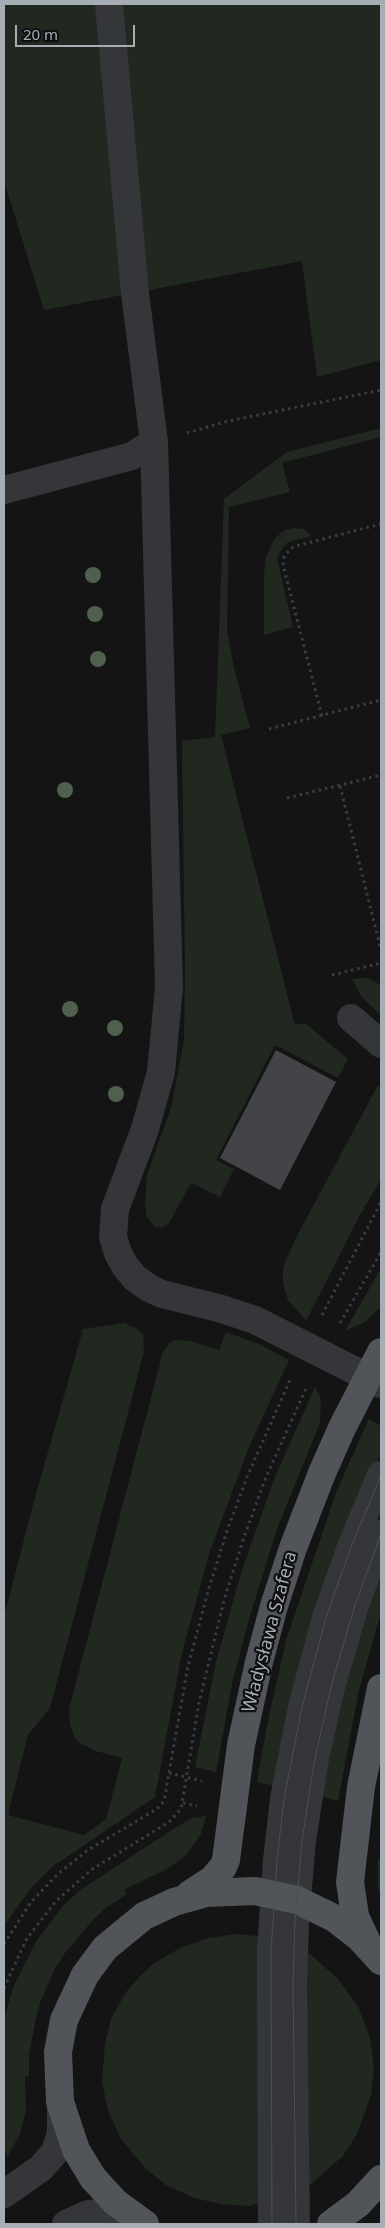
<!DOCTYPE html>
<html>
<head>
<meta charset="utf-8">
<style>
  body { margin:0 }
  #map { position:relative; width:385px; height:2228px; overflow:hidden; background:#141415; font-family:"Noto Sans",sans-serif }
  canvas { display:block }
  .frame { position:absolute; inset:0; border:5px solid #a6adb5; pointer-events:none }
  .scale { position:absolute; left:15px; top:25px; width:120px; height:22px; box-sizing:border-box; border:2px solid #a6adb5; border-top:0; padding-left:6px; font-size:15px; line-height:18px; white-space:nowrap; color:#a6adb5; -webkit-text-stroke:4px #0f0f10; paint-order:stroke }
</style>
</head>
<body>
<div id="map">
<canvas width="385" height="2228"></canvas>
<div class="frame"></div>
<div class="scale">20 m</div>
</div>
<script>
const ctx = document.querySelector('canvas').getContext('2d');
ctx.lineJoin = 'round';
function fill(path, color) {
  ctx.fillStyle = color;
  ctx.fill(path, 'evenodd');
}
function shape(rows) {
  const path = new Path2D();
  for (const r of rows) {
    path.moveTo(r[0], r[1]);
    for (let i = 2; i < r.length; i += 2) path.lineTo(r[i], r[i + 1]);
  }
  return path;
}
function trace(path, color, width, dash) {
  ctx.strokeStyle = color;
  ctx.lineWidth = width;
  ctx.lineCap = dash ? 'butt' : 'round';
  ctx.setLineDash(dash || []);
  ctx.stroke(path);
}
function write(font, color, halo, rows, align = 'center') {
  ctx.font = font + ' "Noto Sans",sans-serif';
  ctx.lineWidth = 4.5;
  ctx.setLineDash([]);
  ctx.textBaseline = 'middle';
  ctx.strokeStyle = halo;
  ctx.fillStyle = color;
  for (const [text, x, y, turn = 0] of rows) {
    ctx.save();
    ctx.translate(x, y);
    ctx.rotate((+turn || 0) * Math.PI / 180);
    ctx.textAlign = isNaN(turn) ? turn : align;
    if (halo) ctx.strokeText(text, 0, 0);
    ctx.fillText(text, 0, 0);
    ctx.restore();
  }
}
fill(shape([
  [4,4,381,4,381,360,317,377,302,261,44,310,4,181],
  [381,428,381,437,282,463,290,492,229,507,227,629,234,668,250,728,221,735,295,1025,305,1023,348,1059,338,1078,275,1045,216,1160,234,1169,220,1197,191,1183,169,1223,163,1227,155,1227,147,1217,145,1205,147,1175,171,1108,184,1040,185,971,182,741,215,737,224,499,287,452],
  [294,528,303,529,312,536,288,542,281,550,277,558,293,627,264,635,264,574,266,557,275,538,285,530],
  [368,978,381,985,381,1016,361,996,352,979],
  [378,1085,381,1088,381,1179,360,1215,306,1321,288,1300,283,1284,283,1267,297,1236],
  [381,1268,381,1307,365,1322,345,1331],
  [124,1323,136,1328,143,1334,144,1352,50,1708,28,1735,8,1815,84,1835,106,1819,122,1758,96,1751,81,1744,75,1738,70,1725,69,1709,163,1352,170,1342,176,1340,190,1341,219,1350,226,1332,259,1344,289,1360,249,1447,210,1551,182,1653,155,1797,52,1867,31,1888,4,1926,4,1617,34,1501,83,1329],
  [315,1387,321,1399,320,1423,277,1529,250,1616,233,1679,216,1772,195,1767,216,1662,241,1573,274,1479],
  [369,1419,381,1426,381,1454,371,1475,277,1786,257,1782,267,1725,286,1640,337,1490],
  [381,1560,381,1613,359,1690,338,1801,318,1795,333,1719],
  [206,1816,201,1834,185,1856,167,1869,125,1889,127,1894,107,1907,92,1921,65,1953,55,1968,40,2003,35,2023,29,2056,29,2076,25,2077,26,2110,20,2134,7,2157,4,2145,4,2018,14,1985,37,1940,63,1906,80,1890,178,1826,192,1818],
  [378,1858,381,1861,381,1900,378,1887],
  [237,1934,259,1936,261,2203,248,2206,221,2204,194,2198,166,2185,145,2168,121,2139,108,2111,102,2082,105,2044,111,2019,126,1992,140,1976,153,1964,180,1948,208,1938],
  [309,1953,338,1979,358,2006,370,2038,374,2068,371,2095,357,2134,343,2156,311,2184,309,2184,306,1954]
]), '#202820');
fill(shape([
  [276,1050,336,1082,280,1190,220,1158]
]), '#434448');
trace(shape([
  [187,433,224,422,381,390],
  [322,716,283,565,284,557,291,548,296,546,381,524],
  [269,729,381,700],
  [340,786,381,950],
  [287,798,381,775],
  [332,975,381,963],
  [322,1315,381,1202],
  [340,1323,381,1252],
  [169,1773,202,1781],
  [183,1803,197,1806],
  [4,1944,31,1902,59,1873,88,1850,157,1809,164,1801,188,1666,209,1588,227,1531,247,1477,291,1378],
  [4,1988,27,1938,56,1901,91,1870,169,1822,181,1809,199,1703,224,1600,244,1537,266,1477,307,1386]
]), '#3b3d41', 3, [2.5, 4]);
trace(shape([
  [109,4,135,293,154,442,169,987,161,1072,145,1129,115,1209,113,1237,118,1253,125,1266,135,1278,149,1288,162,1294,222,1309,255,1320,381,1384],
  [4,490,132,456,154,442],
  [351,1018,381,1044],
  [4,2194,41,2168,55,2152,61,2133,61,2106],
  [66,2224,88,2214,104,2213,131,2218,141,2222],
  [272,2224,271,1951,277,1860,284,1799,302,1707,326,1618,351,1547,381,1475],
  [296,2224,293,1983,295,1922,302,1841,314,1763,331,1687,354,1608,381,1534]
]), '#35363a', 28);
trace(shape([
  [190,1894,213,1879,223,1867,226,1860,241,1745,259,1662,274,1606,293,1548,322,1473,342,1428,381,1352],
  [367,1942,355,1916,350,1882,361,1787,381,1688],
  [145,2224,115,2202,93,2178,76,2150,60,2102,58,2052,64,2020,85,1975,105,1948,144,1916,174,1902,206,1893,255,1891,297,1900,334,1918,360,1938,381,1961],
  [331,2224,358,2204,381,2179]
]), '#515459', 28);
trace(shape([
  [272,2224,271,1951,277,1860,284,1799,302,1707,326,1618,351,1547,381,1475],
  [296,2224,293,1983,295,1922,302,1841,314,1763,331,1687,354,1608,381,1534]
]), '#4c4f53', 1);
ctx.fillStyle = '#4f614e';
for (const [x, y] of [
  [93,575],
  [95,614],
  [98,659],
  [65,790],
  [70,1009],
  [115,1028],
  [116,1094]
]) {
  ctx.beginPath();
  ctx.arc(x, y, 8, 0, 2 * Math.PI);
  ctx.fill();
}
write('18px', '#a6adb5', '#0f0f10', [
  ["Władysława Szafera",270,1632,-75]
]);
</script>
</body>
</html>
